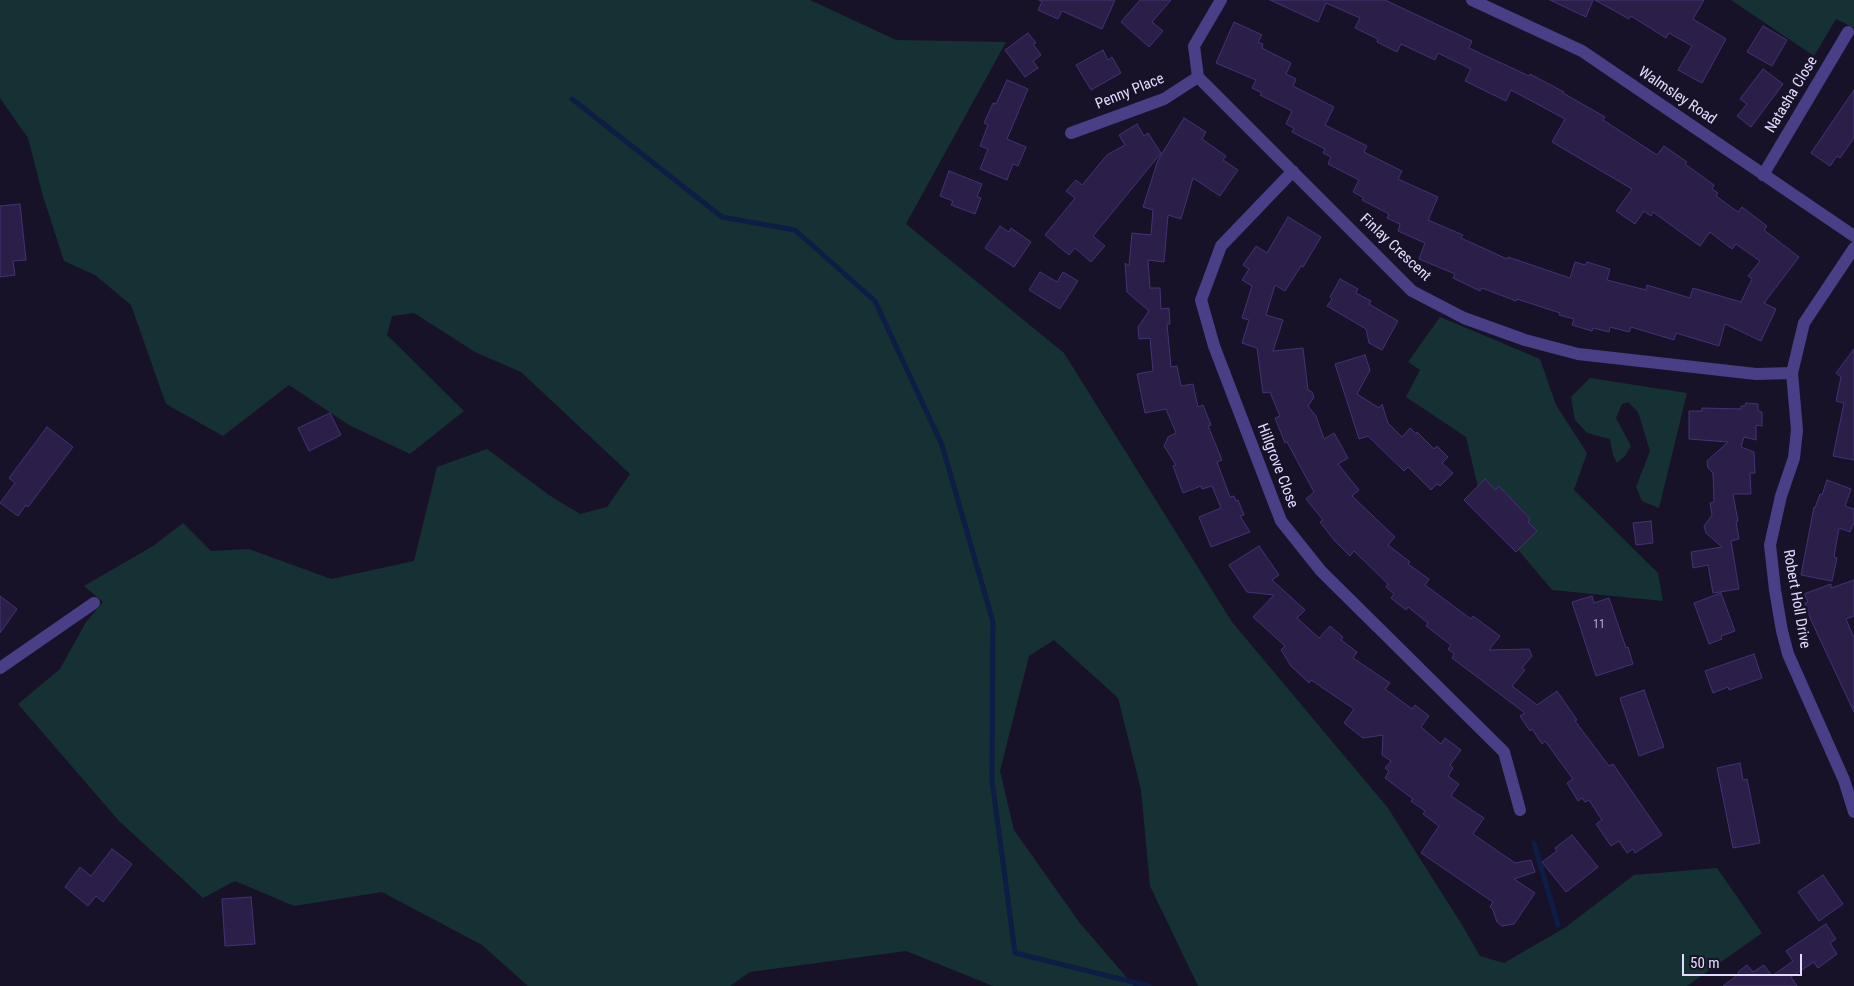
<!DOCTYPE html>
<html>
<head>
<meta charset="utf-8">
<style>
  body { margin:0 }
  #map { position:relative; width:1854px; height:986px; overflow:hidden; background:#181229; font-family:"Roboto Condensed",sans-serif }
  canvas { display:block }
  .scale { position:absolute; left:1682px; top:954px; width:120px; height:22px; box-sizing:border-box; border:2px solid #e2dbfd; border-top:0; padding-left:6px; font-size:15px; line-height:18px; white-space:nowrap; color:#e2dbfd; -webkit-text-stroke:4px #181229; paint-order:stroke }
</style>
</head>
<body>
<div id="map">
<canvas width="1854" height="986"></canvas>
<div class="scale">50 m</div>
</div>
<script>
const ctx = document.querySelector('canvas').getContext('2d');
ctx.lineJoin = 'round';
function fill(path, color) {
  ctx.fillStyle = color;
  ctx.fill(path, 'evenodd');
}
function shape(rows) {
  const path = new Path2D();
  for (const r of rows) {
    path.moveTo(r[0], r[1]);
    for (let i = 2; i < r.length; i += 2) path.lineTo(r[i], r[i + 1]);
  }
  return path;
}
function trace(path, color, width, dash) {
  ctx.strokeStyle = color;
  ctx.lineWidth = width;
  ctx.lineCap = dash ? 'butt' : 'round';
  ctx.setLineDash(dash || []);
  ctx.stroke(path);
}
function write(font, color, halo, rows, align = 'center') {
  ctx.font = font + ' "Roboto Condensed",sans-serif';
  ctx.lineWidth = 5;
  ctx.setLineDash([]);
  ctx.textBaseline = 'middle';
  ctx.strokeStyle = halo;
  ctx.fillStyle = color;
  for (const [text, x, y, turn = 0] of rows) {
    ctx.save();
    ctx.translate(x, y);
    ctx.rotate((+turn || 0) * Math.PI / 180);
    ctx.textAlign = isNaN(turn) ? turn : align;
    if (halo) ctx.strokeText(text, 0, 0);
    ctx.fillText(text, 0, 0);
    ctx.restore();
  }
}
fill(shape([
  [0,0,810,0,896,40,1006,42,906,224,1064,353,1232,622,1388,808,1462,925,1480,956,1504,963,1566,927,1634,875,1717,868,1762,933,1687,986,1198,986,1150,886,1141,790,1118,698,1054,640,1029,656,1000,771,1014,830,1079,922,1134,986,993,986,906,951,750,972,730,986,528,986,482,945,382,892,294,906,235,881,203,898,119,821,18,704,60,669,86,622,103,602,84,586,153,546,183,523,211,551,249,549,331,579,414,561,437,467,487,449,549,495,580,514,607,507,630,474,521,372,475,352,414,313,392,316,387,335,464,411,410,454,349,425,289,385,223,436,166,404,131,305,95,275,64,261,43,196,28,138,0,98],
  [1731,0,1854,0,1854,28,1836,19,1814,56],
  [1440,317,1540,359,1556,405,1587,453,1574,490,1658,573,1663,601,1552,590,1483,508,1466,437,1406,397,1420,370,1408,362],
  [1590,378,1687,393,1659,508,1642,501,1636,487,1650,451,1638,412,1628,402,1622,404,1616,418,1631,446,1625,456,1617,463,1613,455,1610,439,1587,433,1575,420,1571,397]
]), '#153133');
trace(shape([
  [572,99,722,217,795,230,875,301,942,445,993,622,992,780,1015,953,1149,986],
  [1534,843,1558,925]
]), '#0d1d46', 5);
const building = shape([
  [1039,0,1115,0,1102,29,1062,11,1058,19,1038,10,1042,2,1039,0],
  [1140,0,1171,0,1152,22,1163,31,1149,47,1121,22,1140,0],
  [1270,0,1385,0,1472,41,1469,48,1529,76,1530,74,1564,92,1563,93,1605,117,1603,120,1657,155,1664,146,1687,162,1685,164,1714,185,1712,189,1718,193,1716,196,1738,212,1742,207,1767,226,1764,230,1799,257,1764,303,1776,309,1761,341,1725,324,1719,346,1676,333,1674,340,1631,327,1629,332,1610,327,1609,332,1593,328,1592,331,1572,325,1574,319,1559,315,1560,313,1517,299,1516,301,1482,288,1480,291,1453,278,1455,274,1419,259,1425,243,1398,231,1400,224,1387,218,1389,214,1362,200,1364,198,1353,192,1359,180,1328,164,1331,157,1323,153,1325,149,1292,132,1294,128,1286,124,1292,111,1260,95,1262,93,1252,88,1256,80,1216,63,1234,22,1262,35,1258,42,1263,44,1262,48,1291,63,1286,74,1296,79,1293,86,1334,107,1325,125,1367,146,1364,152,1402,171,1398,179,1438,197,1428,220,1463,235,1461,238,1507,259,1508,257,1570,278,1575,262,1585,265,1587,262,1610,269,1607,280,1646,290,1647,285,1690,298,1693,288,1741,302,1752,279,1748,276,1760,261,1736,244,1732,249,1710,232,1700,246,1653,212,1651,216,1644,211,1635,224,1616,211,1632,189,1552,142,1565,119,1511,90,1506,101,1465,81,1471,69,1438,53,1435,60,1401,44,1397,52,1377,42,1378,39,1355,28,1360,18,1326,3,1318,22,1270,0],
  [1550,0,1593,0,1586,17,1550,0],
  [1595,0,1704,0,1693,19,1726,39,1702,83,1678,70,1692,46,1669,33,1666,38,1631,16,1629,19,1595,0],
  [1763,26,1787,40,1772,66,1747,52,1763,26],
  [1028,33,1036,43,1033,44,1041,55,1033,61,1038,68,1025,77,1005,50,1028,33],
  [1103,50,1108,60,1112,57,1121,73,1091,90,1076,65,1103,50],
  [1763,69,1783,84,1751,127,1737,116,1747,104,1740,99,1763,69],
  [1007,80,1028,89,1007,139,1026,147,1018,166,1013,164,1007,180,980,169,988,149,980,146,988,125,984,123,993,103,996,104,1007,80],
  [1854,90,1854,138,1840,158,1837,156,1830,166,1811,153,1854,90],
  [1184,118,1206,132,1202,139,1226,156,1223,160,1238,170,1220,196,1193,178,1181,219,1168,215,1164,262,1148,260,1150,288,1160,288,1161,309,1169,308,1170,324,1167,324,1171,367,1177,366,1181,386,1193,384,1198,407,1203,405,1211,425,1208,426,1222,460,1217,462,1230,497,1234,496,1236,501,1238,500,1244,515,1240,516,1250,532,1211,547,1199,517,1221,508,1212,486,1202,489,1201,486,1183,493,1173,466,1176,465,1164,446,1168,437,1176,433,1166,409,1145,413,1137,374,1153,371,1150,338,1139,339,1138,327,1149,311,1127,292,1125,263,1129,266,1132,233,1151,235,1153,210,1143,207,1158,160,1184,118],
  [1137,124,1144,136,1148,133,1161,153,1093,236,1105,246,1091,262,1075,248,1069,255,1045,235,1075,198,1066,191,1076,180,1082,185,1107,155,1125,145,1119,135,1137,124],
  [949,171,982,184,977,197,981,198,975,214,951,205,953,201,940,196,949,171],
  [20,204,26,260,13,261,15,275,0,277,0,206,20,204],
  [1288,217,1321,237,1303,267,1301,266,1285,291,1275,285,1266,315,1283,320,1273,351,1303,348,1308,390,1312,392,1314,397,1308,406,1316,416,1324,439,1334,433,1348,458,1338,464,1359,490,1352,496,1395,537,1388,545,1410,562,1408,564,1429,579,1425,585,1471,619,1473,616,1500,636,1489,650,1529,649,1532,656,1522,668,1525,670,1512,686,1537,705,1557,691,1577,720,1575,721,1609,766,1613,764,1662,835,1635,853,1633,849,1627,853,1619,841,1611,846,1596,824,1602,820,1589,800,1585,802,1582,798,1578,801,1567,783,1573,779,1545,741,1542,744,1532,729,1530,731,1520,716,1525,713,1452,658,1454,654,1448,649,1451,645,1426,626,1428,623,1408,607,1406,610,1391,598,1394,594,1386,587,1388,584,1354,551,1350,556,1334,540,1320,522,1323,520,1306,499,1314,492,1287,442,1285,443,1275,418,1280,416,1270,392,1263,393,1257,348,1242,343,1249,320,1242,318,1252,286,1242,280,1249,269,1243,265,1256,246,1267,253,1288,217],
  [1000,226,1009,232,1011,228,1031,242,1014,267,985,248,1000,226],
  [1040,272,1057,282,1063,272,1078,281,1060,309,1029,290,1040,272],
  [1340,279,1358,289,1356,293,1371,301,1369,304,1398,321,1382,350,1369,343,1366,329,1327,306,1332,299,1330,297,1340,279],
  [1854,349,1854,460,1833,456,1844,403,1836,401,1841,377,1836,373,1854,349],
  [1365,355,1370,370,1357,394,1379,408,1382,404,1388,423,1402,437,1410,428,1416,434,1417,432,1434,449,1437,446,1448,457,1442,463,1453,473,1440,486,1437,484,1431,490,1408,467,1404,471,1368,436,1359,439,1335,364,1365,355],
  [1746,403,1758,404,1758,411,1762,412,1762,426,1756,425,1756,440,1744,437,1741,447,1754,452,1755,473,1750,473,1751,494,1733,494,1738,521,1736,522,1739,539,1731,541,1739,589,1713,593,1708,565,1693,568,1691,552,1722,547,1706,533,1704,526,1712,515,1710,503,1714,502,1713,473,1708,468,1707,461,1728,442,1689,439,1689,411,1702,411,1702,408,1741,409,1741,406,1745,406,1746,403],
  [330,413,341,435,309,451,298,428,330,413],
  [47,427,73,447,28,507,26,505,18,516,0,503,15,483,9,478,47,427],
  [1485,479,1495,490,1499,486,1530,519,1528,522,1537,531,1516,552,1464,500,1485,479],
  [1827,480,1851,489,1845,506,1854,509,1854,522,1850,532,1839,528,1834,557,1837,558,1832,581,1801,575,1814,507,1815,508,1820,494,1822,495,1827,480],
  [1651,521,1653,543,1636,545,1633,523,1651,521],
  [1259,546,1279,575,1272,580,1305,610,1297,618,1319,638,1330,626,1343,637,1341,640,1357,652,1353,658,1390,683,1385,689,1412,709,1415,705,1429,716,1421,727,1441,744,1445,738,1461,750,1450,765,1453,768,1448,776,1459,784,1451,796,1484,818,1473,834,1515,863,1531,860,1535,872,1514,879,1535,893,1514,924,1502,926,1497,922,1493,910,1490,907,1493,902,1421,853,1439,826,1423,814,1425,811,1411,801,1413,799,1385,778,1389,771,1385,768,1391,761,1382,755,1383,735,1363,738,1344,723,1354,709,1311,680,1309,683,1291,666,1281,650,1285,646,1253,617,1274,595,1247,592,1229,565,1259,546],
  [1854,580,1854,616,1846,619,1854,638,1854,712,1811,620,1805,603,1808,602,1804,594,1831,584,1831,588,1854,580],
  [1721,593,1735,631,1721,636,1722,639,1709,644,1694,603,1721,593],
  [0,596,17,609,0,633,0,596],
  [1592,596,1594,603,1609,598,1626,648,1628,647,1633,664,1596,676,1572,602,1592,596],
  [1754,654,1762,678,1729,690,1728,687,1713,693,1705,671,1754,654],
  [1644,690,1664,747,1639,756,1620,698,1644,690],
  [1740,763,1743,780,1747,779,1760,843,1733,848,1717,768,1740,763],
  [1572,835,1598,867,1566,892,1542,862,1557,851,1555,848,1572,835],
  [112,849,132,864,103,902,96,896,88,906,65,887,80,867,91,876,112,849],
  [1823,875,1843,904,1819,921,1798,892,1823,875],
  [251,897,255,944,225,946,222,899,251,897],
  [1826,924,1836,939,1830,943,1837,954,1818,968,1814,962,1791,977,1797,986,1723,986,1739,974,1738,972,1747,965,1753,972,1764,965,1772,976,1793,961,1786,951,1826,924]
]);
fill(building, '#2b1f49');
trace(building, '#443274', 1);
trace(shape([
  [1221,0,1194,46,1198,77,1412,291,1464,318,1525,340,1578,354,1756,374,1792,373],
  [1472,0,1582,51,1854,236],
  [1071,133,1164,99,1198,77],
  [1293,171,1221,246,1201,300,1214,346,1281,521,1321,571,1504,752,1520,810],
  [1763,175,1848,32],
  [1854,248,1804,323,1792,373,1797,430,1794,458,1781,496,1770,545,1775,590,1782,631,1788,654,1844,780,1854,812],
  [0,668,94,603]
]), '#483f86', 12);
write('12px', '#b4acd0', null, [
  ["11",1599,625]
]);
write('15px', '#e2dbfd', '#181229', [
  ["Penny Place",1130,92,-22],
  ["Natasha Close",1792,95,-59],
  ["Walmsley Road",1677,96,34],
  ["Finlay Crescent",1395,248,43],
  ["Hillgrove Close",1277,466,69],
  ["Robert Holl Drive",1796,599,80]
]);
</script>
</body>
</html>
